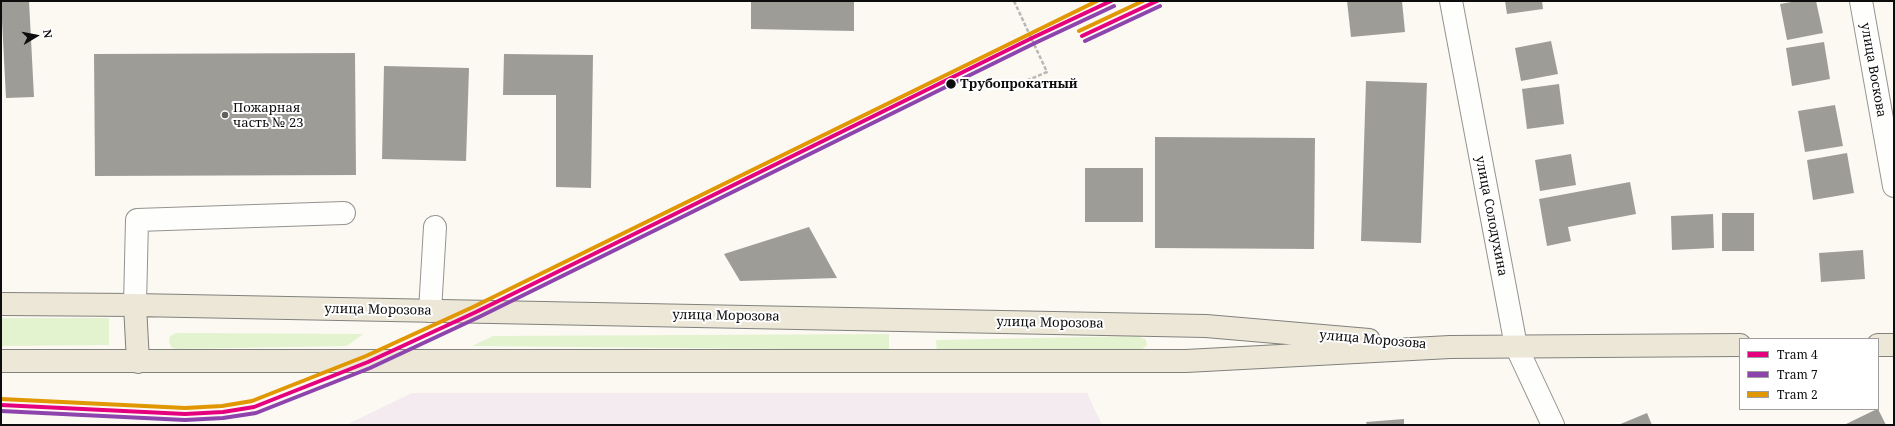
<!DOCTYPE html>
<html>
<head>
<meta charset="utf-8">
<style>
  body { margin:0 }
  #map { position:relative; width:1895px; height:426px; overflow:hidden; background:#fbf9f1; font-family:"Noto Serif",serif }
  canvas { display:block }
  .frame { position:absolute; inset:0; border:2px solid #0d0d0d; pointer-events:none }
  .legend { position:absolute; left:1739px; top:338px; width:140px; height:72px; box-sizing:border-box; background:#fff; border:1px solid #9e9e9e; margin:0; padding:5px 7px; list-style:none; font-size:12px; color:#0d0d0d }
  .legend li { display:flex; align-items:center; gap:8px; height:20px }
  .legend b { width:20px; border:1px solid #9e9e9e }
  .north { position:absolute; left:16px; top:16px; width:40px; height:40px; -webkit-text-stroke:3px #fff; paint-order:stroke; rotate:80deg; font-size:11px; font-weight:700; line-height:16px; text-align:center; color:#0d0d0d }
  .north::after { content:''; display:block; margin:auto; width:14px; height:18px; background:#0d0d0d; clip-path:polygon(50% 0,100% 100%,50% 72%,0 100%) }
</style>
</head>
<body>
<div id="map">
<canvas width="1895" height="426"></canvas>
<div class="frame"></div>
<ul class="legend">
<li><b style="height:5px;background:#e5007d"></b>Tram 4</li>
<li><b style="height:5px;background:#8e44ad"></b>Tram 7</li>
<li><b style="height:5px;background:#e09701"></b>Tram 2</li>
</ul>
<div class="north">N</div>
</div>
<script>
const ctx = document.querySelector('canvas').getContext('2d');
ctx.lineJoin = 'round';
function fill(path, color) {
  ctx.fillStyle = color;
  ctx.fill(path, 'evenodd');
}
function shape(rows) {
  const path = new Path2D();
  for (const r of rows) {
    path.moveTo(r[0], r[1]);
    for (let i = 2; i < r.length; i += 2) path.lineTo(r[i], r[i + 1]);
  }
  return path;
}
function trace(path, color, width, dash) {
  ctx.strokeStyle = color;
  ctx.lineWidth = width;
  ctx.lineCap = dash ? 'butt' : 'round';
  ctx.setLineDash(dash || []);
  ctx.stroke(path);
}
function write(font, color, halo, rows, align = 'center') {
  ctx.font = font + ' "Noto Serif",serif';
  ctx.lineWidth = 4;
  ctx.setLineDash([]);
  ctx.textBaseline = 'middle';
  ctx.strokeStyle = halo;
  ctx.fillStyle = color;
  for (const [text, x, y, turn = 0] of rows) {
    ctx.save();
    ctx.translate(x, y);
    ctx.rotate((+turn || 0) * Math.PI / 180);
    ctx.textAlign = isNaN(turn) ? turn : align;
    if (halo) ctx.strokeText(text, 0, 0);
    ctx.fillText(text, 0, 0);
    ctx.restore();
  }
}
fill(shape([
  [412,393,1087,393,1102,425,346,425]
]), '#f3ebef');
fill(shape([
  [1,318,109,318,109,345,1,346],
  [176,333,186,333,363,334,347,346,177,349,172,348,169,342,170,336],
  [889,334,889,350,472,346,493,336],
  [1138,336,1146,340,1147,345,1140,351,937,353,936,340]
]), '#e4f3cf');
fill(shape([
  [1,1,29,1,34,97,6,98],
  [751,1,854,1,854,31,751,29],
  [1347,1,1402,1,1405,32,1351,37],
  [1505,1,1542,1,1543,9,1507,14],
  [1797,1,1816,1,1823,33,1787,40,1780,4],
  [1551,41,1558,74,1521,81,1515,48],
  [1824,42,1830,79,1792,86,1786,48],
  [355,53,356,175,95,176,94,54],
  [504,54,593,55,591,188,556,187,556,95,503,95],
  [384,66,469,68,466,161,382,159],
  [1366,81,1427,83,1421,243,1361,241],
  [1559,84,1564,124,1527,129,1522,89],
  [1835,105,1843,146,1805,152,1798,111],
  [1155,137,1315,138,1314,249,1155,248],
  [1847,153,1854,193,1813,200,1807,160],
  [1571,154,1576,185,1540,191,1535,160],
  [1085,168,1143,168,1143,222,1085,222],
  [1630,182,1636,214,1568,227,1571,241,1547,246,1539,199],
  [1722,213,1754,213,1754,251,1722,251],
  [1713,214,1714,248,1672,250,1671,216],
  [809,227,837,278,740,281,724,254],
  [1863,250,1865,279,1821,282,1819,253],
  [1877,409,1878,409,1886,425,1844,425],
  [1647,413,1652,425,1618,425],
  [1404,419,1404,425,1367,425,1366,422]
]), '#9e9c97');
const minor = shape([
  [1451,1,1516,346,1553,425],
  [1861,1,1894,186],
  [135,305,137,220,344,213],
  [430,311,435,227]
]);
const major = shape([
  [1,304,135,305,1206,326,1369,340],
  [135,305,138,362],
  [1878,345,1894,345],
  [1,361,1186,361,1450,347,1740,345]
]);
trace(minor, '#949390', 24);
trace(major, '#81817d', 24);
trace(shape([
  [1014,1,1047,72,1021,83]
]), '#b8b8b6', 2.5, [4, 2]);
trace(minor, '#fefefd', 22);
trace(major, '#ede7d8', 22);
trace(shape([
  [1082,36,1157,1],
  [1,405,185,414,223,412,254,407,368,362,476,312,1032,38,1111,1]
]), '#e5007d', 4);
trace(shape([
  [1085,41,1160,6],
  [1,411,185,420,223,418,256,413,370,368,479,317,1035,43,1114,6]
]), '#8e44ad', 4);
trace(shape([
  [1079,31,1143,1],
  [1,399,185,408,222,406,252,401,366,356,473,307,1097,1]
]), '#e09701', 4);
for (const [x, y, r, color] of [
  [951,84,5.5,"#0d0d0d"],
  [225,115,4,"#60605d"]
]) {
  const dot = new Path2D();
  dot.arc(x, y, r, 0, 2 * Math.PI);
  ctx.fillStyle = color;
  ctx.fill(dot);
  trace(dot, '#fff', 1.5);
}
write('13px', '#0d0d0d', '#fff', [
  ["улица Воскова",1873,70,80],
  ["улица Солодухина",1491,216,79],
  ["улица Морозова",378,310,1],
  ["улица Морозова",726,316,1],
  ["улица Морозова",1050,323,1],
  ["улица Морозова",1373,340,5]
]);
write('bold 13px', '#0d0d0d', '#fff', [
  ["Трубопрокатный",960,84]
], 'left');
write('13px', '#0d0d0d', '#fff', [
  ["Пожарная",233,108],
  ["часть № 23",233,123]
], 'left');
</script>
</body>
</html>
